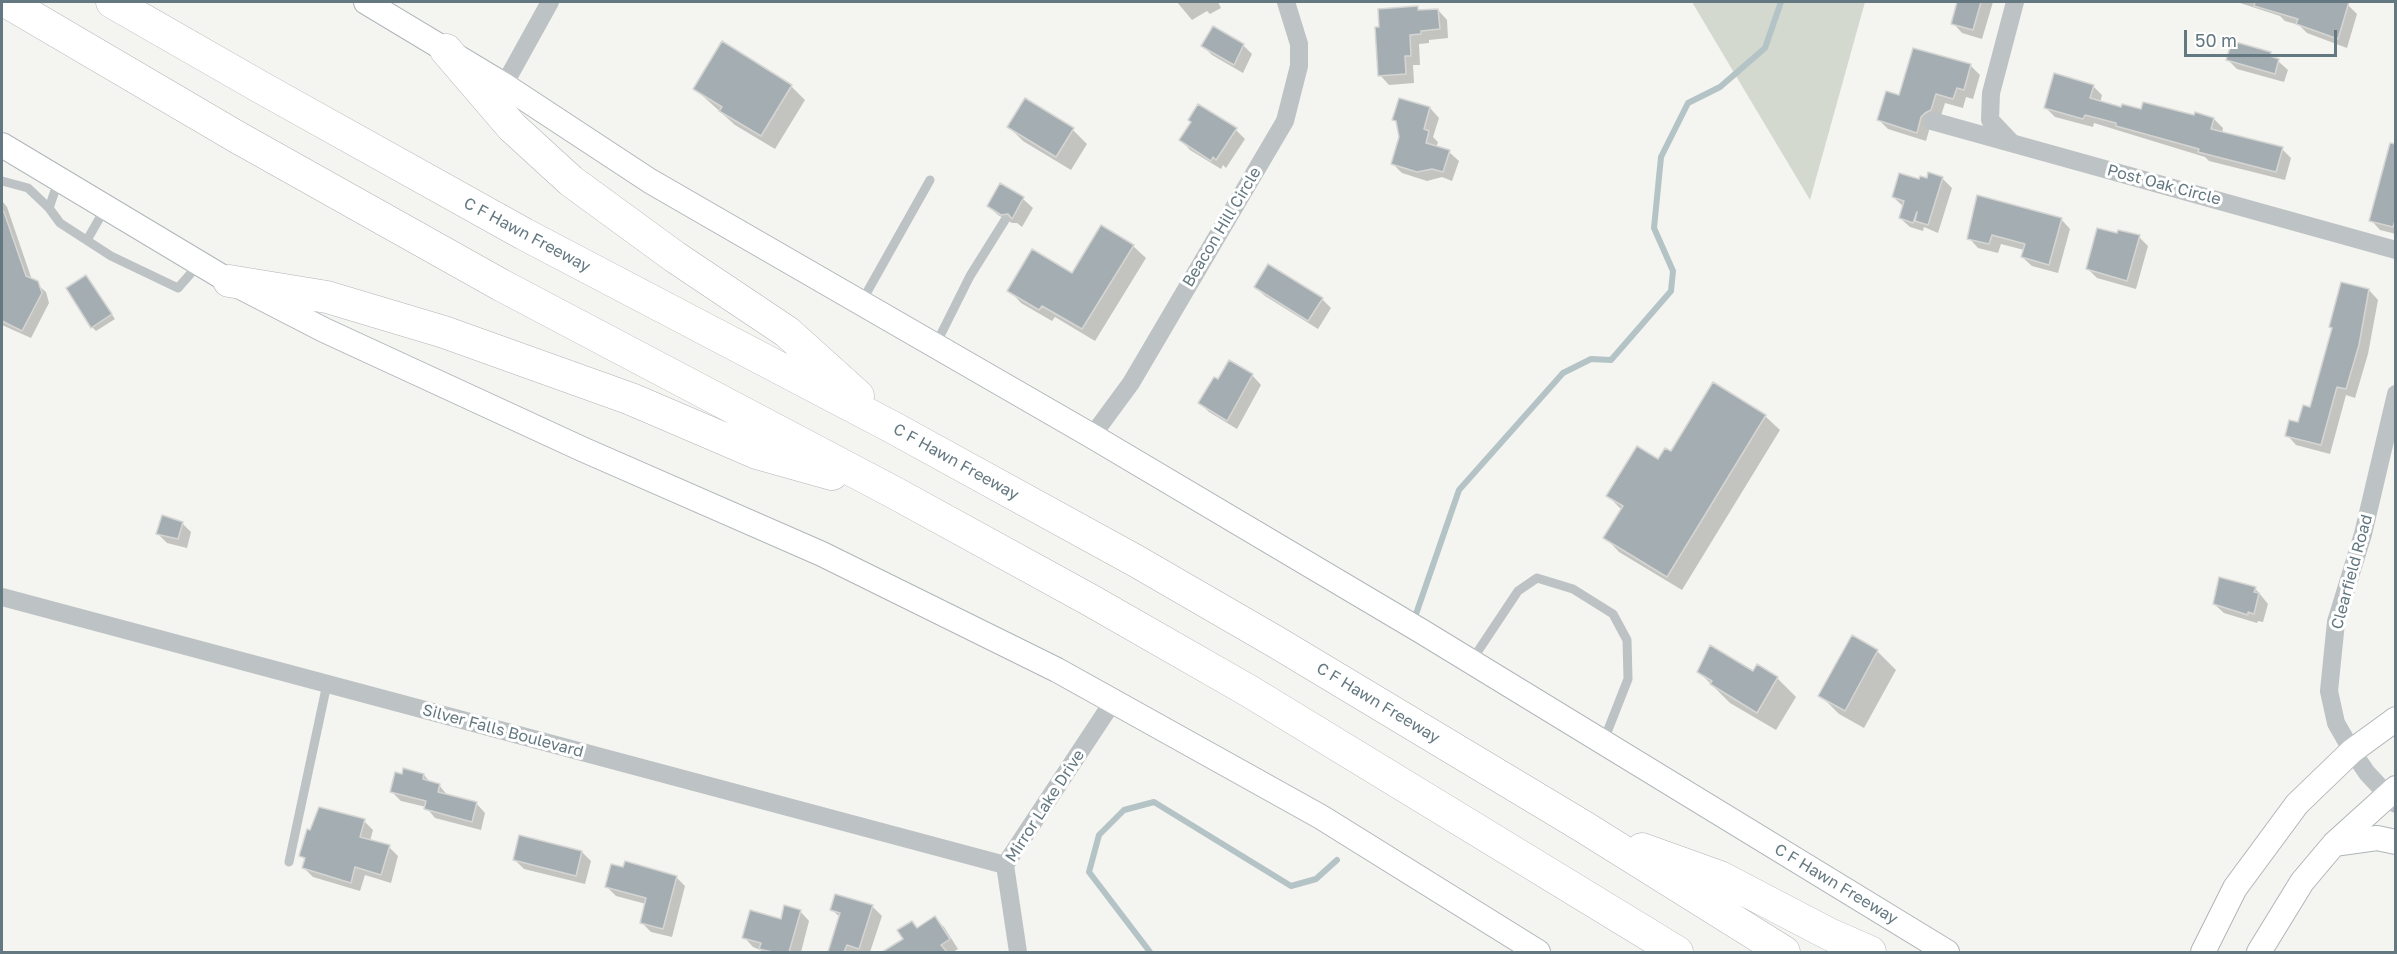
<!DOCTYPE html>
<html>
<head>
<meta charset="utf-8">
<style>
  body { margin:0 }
  #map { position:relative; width:2397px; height:954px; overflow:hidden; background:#f4f4f0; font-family:"Golos Text",sans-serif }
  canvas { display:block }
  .frame { position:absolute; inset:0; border:3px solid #647881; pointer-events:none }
  .scale { position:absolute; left:2184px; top:30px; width:153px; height:27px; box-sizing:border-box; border:3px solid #647881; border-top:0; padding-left:8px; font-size:18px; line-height:21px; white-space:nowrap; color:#647881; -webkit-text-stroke:4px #fff; paint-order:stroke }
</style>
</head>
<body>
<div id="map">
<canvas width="2397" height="954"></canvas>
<div class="frame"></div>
<div class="scale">50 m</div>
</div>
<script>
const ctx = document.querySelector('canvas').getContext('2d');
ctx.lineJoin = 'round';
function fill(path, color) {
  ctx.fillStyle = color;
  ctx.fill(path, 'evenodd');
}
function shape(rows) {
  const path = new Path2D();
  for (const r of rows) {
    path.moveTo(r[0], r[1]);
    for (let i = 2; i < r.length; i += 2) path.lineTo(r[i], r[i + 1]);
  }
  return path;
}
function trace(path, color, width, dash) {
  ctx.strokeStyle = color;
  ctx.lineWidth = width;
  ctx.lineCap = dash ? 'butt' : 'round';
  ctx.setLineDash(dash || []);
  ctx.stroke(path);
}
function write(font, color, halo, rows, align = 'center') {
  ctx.font = font + ' "Golos Text",sans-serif';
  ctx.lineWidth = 6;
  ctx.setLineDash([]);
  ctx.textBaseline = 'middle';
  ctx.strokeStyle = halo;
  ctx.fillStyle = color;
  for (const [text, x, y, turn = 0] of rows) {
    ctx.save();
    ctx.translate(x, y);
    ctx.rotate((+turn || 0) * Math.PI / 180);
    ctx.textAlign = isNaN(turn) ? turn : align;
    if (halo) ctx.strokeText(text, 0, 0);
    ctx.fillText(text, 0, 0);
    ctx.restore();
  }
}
fill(shape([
  [1692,2,1865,2,1810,200,1736,76]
]), '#d4d9cf');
fill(shape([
  [1177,2,1218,2,1221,8,1210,14,1207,11,1192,20],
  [1958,2,1993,2,1982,39,1962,33,1953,23],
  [2237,2,2338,2,2347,4,2357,14,2347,48,2307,33,2299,25,2285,21,2280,16],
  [1417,7,1421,11,1438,10,1447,20,1448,38,1429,40,1429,43,1419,44,1420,65,1413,65,1414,83,1389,85,1380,75,1381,28],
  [1243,45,1252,54,1243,73,1212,55,1203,46],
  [1914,50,1971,66,1980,75,1973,99,1966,97,1963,108,1945,103,1940,119,1930,127,1926,141,1888,129,1879,120,1900,97],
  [2270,54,2288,70,2284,82,2237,69,2228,60],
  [791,86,805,100,775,149,735,125,695,89],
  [2093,86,2102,95,2100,103,2122,108,2214,119,2223,128,2222,133,2282,149,2291,158,2285,180,2209,161,2205,157,2094,123,2093,127,2055,117,2045,107],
  [1430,108,1439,118,1433,137,1438,142,1436,148,1449,152,1459,161,1452,181,1442,177,1427,181,1402,173,1392,163,1401,137,1398,124,1394,119],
  [1009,127,1073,130,1087,144,1071,170,1023,141],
  [1236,130,1245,139,1226,168,1223,165,1221,169,1190,150,1181,140],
  [2396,136,2396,234,2380,230,2371,220],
  [1942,178,1952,188,1938,233,1924,227,1923,231,1910,227,1900,218,1904,207,1893,197,1920,181],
  [1000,185,1023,199,1033,208,1022,227,1017,223,1012,223,998,215,988,206],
  [2,201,7,207,32,280,46,292,49,303,31,338,2,325],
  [2061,219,2070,229,2058,273,2032,266,2022,257,2024,250,2001,244,1998,253,1978,248,1969,238],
  [2118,235,2139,237,2148,246,2136,289,2097,278,2088,269],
  [1133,246,1146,258,1095,341,1055,317,1052,321,1021,303,1009,290,1073,275],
  [86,277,115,319,96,331,92,327],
  [1255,287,1322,299,1331,308,1318,329,1265,296],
  [2369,290,2378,300,2368,354,2355,398,2346,395,2330,454,2296,445,2287,435,2299,424,2311,409,2334,330,2331,327],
  [1252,375,1261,385,1237,429,1209,412,1200,403,1218,381],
  [1713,384,1765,416,1780,430,1682,590,1619,552,1605,537,1622,510,1608,496,1671,453],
  [182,523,191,532,187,548,167,543,158,534],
  [2255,588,2268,604,2263,622,2258,621,2257,623,2224,613,2214,604],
  [1877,651,1896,670,1864,728,1839,714,1820,695],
  [1758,666,1777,678,1796,697,1776,730,1730,703,1698,671,1754,673],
  [424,775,431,783,439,785,448,796,476,803,485,813,481,830,435,818,426,807,401,801,391,791],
  [364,821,373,830,370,841,389,847,398,856,391,883,365,875,360,891,313,877,303,867,305,860,301,855],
  [582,852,591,861,585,884,524,869,514,859],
  [676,877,685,886,672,937,651,932,641,922,646,904,616,896,607,887],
  [836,896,873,907,882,916,870,952,830,952,840,917,832,910],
  [800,911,809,921,801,952,765,952,753,947,744,937],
  [934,918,944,927,958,949,953,952,899,952,895,946,905,939,912,923,918,929]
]), '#0003');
trace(shape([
  [1416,614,1459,490,1563,373,1591,359,1611,360,1671,291,1673,271,1654,228,1661,157,1688,103,1720,87,1765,48,1781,2],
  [1150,952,1089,872,1099,835,1124,810,1154,802,1291,886,1316,879,1337,860]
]), '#b4c3c5', 6);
const building = shape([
  [1957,2,1981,2,1973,30,1951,24,1957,2],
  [2255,2,2349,2,2338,39,2296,24,2298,19,2254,6,2255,2],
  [1418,6,1418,10,1438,9,1440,29,1421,31,1421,34,1410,35,1411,56,1405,56,1406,74,1378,76,1375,27,1379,27,1378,9,1418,6],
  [1213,26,1244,44,1234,65,1201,46,1213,26],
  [722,41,792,85,761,136,719,111,722,107,693,89,722,41],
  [2232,41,2271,52,2270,56,2279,59,2275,74,2226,60,2232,41],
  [1913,48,1971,64,1964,90,1957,88,1953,99,1936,94,1931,110,1925,113,1921,117,1917,133,1877,120,1886,91,1899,95,1913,48],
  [2054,73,2094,85,2090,98,2121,107,2122,104,2141,109,2143,102,2194,115,2195,112,2214,118,2211,129,2283,147,2276,172,2198,152,2199,149,2116,126,2116,123,2085,115,2083,119,2044,108,2054,73],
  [1025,98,1074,128,1056,157,1007,127,1025,98],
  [1399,98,1430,107,1424,129,1429,131,1426,143,1450,150,1443,172,1432,169,1417,172,1391,164,1399,137,1396,121,1392,120,1399,98],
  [1198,104,1237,128,1216,160,1213,157,1211,161,1179,140,1191,122,1188,120,1198,104],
  [2390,143,2396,144,2396,218,2393,227,2369,221,2390,143],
  [1928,172,1943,177,1928,225,1915,221,1917,212,1913,223,1899,218,1904,201,1892,197,1899,173,1919,179,1920,176,1927,178,1928,172],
  [1000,183,1024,197,1012,219,1008,214,1001,215,987,206,1000,183],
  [1977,195,2062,218,2049,265,2021,257,2025,244,1992,235,1989,244,1967,239,1977,195],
  [2,212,4,212,26,276,38,281,42,293,22,331,2,321,2,212],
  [1101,225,1134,245,1082,329,1042,306,1039,310,1007,291,1032,249,1072,273,1101,225],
  [2097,228,2117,233,2118,230,2140,235,2127,281,2086,269,2097,228],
  [1268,264,1323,298,1308,321,1254,287,1268,264],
  [86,275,112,314,91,328,66,288,86,275],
  [2341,282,2369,289,2359,345,2346,389,2337,387,2321,445,2285,436,2289,420,2298,422,2303,405,2310,407,2332,328,2329,327,2341,282],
  [1229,360,1253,374,1227,421,1198,403,1214,377,1218,379,1229,360],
  [1713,382,1766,415,1667,577,1603,538,1623,506,1606,496,1637,446,1658,459,1665,448,1671,451,1713,382],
  [162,515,183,522,178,539,156,534,162,515],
  [2219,577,2256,587,2254,592,2259,593,2254,614,2248,612,2248,615,2213,604,2219,577],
  [1852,635,1878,650,1845,711,1818,696,1852,635],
  [1710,645,1753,671,1757,664,1778,677,1757,713,1710,684,1712,681,1697,672,1710,645],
  [403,768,424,774,423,779,440,784,438,792,477,802,472,822,424,809,426,801,390,792,395,772,402,774,403,768],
  [319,807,365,819,360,837,390,845,381,875,355,867,351,883,302,868,305,858,299,856,307,829,310,830,319,807],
  [519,835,582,851,576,876,513,860,519,835],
  [625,861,677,876,663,929,640,923,646,898,605,887,611,864,623,867,625,861],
  [835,894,873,905,859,949,847,945,844,952,828,952,840,913,830,910,835,894],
  [784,905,801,910,789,952,773,952,759,949,761,943,742,938,750,910,781,919,784,905],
  [935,916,950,939,941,945,947,952,882,952,903,939,897,930,912,921,917,928,935,916]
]);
fill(building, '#a4aeb2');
trace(building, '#d5d5d3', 1.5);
const secondary = shape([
  [366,2,504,85,650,181,1092,436,1421,631,1947,952],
  [2,145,229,281,324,330,582,449,822,554,1057,670,1321,817,1538,952],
  [2334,844,2377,838,2396,842],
  [2203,952,2235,888,2297,804,2352,751,2396,719],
  [2259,952,2302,882,2334,844,2396,788]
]);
const highway = shape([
  [7,2,237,137,501,285,895,493,1090,600,1249,691,1677,952],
  [112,2,262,88,524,234,892,427,1136,561,1276,642,1584,827,1784,952],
  [446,50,512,127,571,181,675,257,787,332,858,396],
  [229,281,327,297,444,332,631,399,757,453,832,474],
  [1642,849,1720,877,1829,934,1870,952]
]);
trace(secondary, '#afb6b9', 26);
trace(highway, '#b0b5b7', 33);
trace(shape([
  [59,179,49,208,60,223,111,256,178,288,199,264],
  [2,181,28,188,49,208],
  [87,240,106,207],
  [862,301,930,180],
  [936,344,970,276,1005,220],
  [1472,660,1518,591,1537,578,1573,589,1613,614,1627,640,1628,679,1604,740],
  [289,862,327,684]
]), '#bdc2c4', 9);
trace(shape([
  [504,85,550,2],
  [1932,121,2396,250],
  [2011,142,1990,120,1991,93,2015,2],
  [2396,394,2363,534,2336,622,2329,691,2336,723,2352,751,2367,773,2396,804],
  [1092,436,1131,383,1285,121,1299,66,1299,44,1286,2],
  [2,597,1005,865],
  [1018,952,1005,865,1112,703]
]), '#bdc2c4', 18);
trace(secondary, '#fff', 24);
trace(highway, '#fff', 32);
write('16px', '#647881', '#fff', [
  ["Post Oak Circle",2164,185,15],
  ["Beacon Hill Circle",1222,227,-59],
  ["C F Hawn Freeway",527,235,28],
  ["C F Hawn Freeway",956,462,29],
  ["Clearfield Road",2352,572,-75],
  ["C F Hawn Freeway",1378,703,31],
  ["Silver Falls Boulevard",503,731,15],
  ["Mirror Lake Drive",1045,806,-57],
  ["C F Hawn Freeway",1836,884,31]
]);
</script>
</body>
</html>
